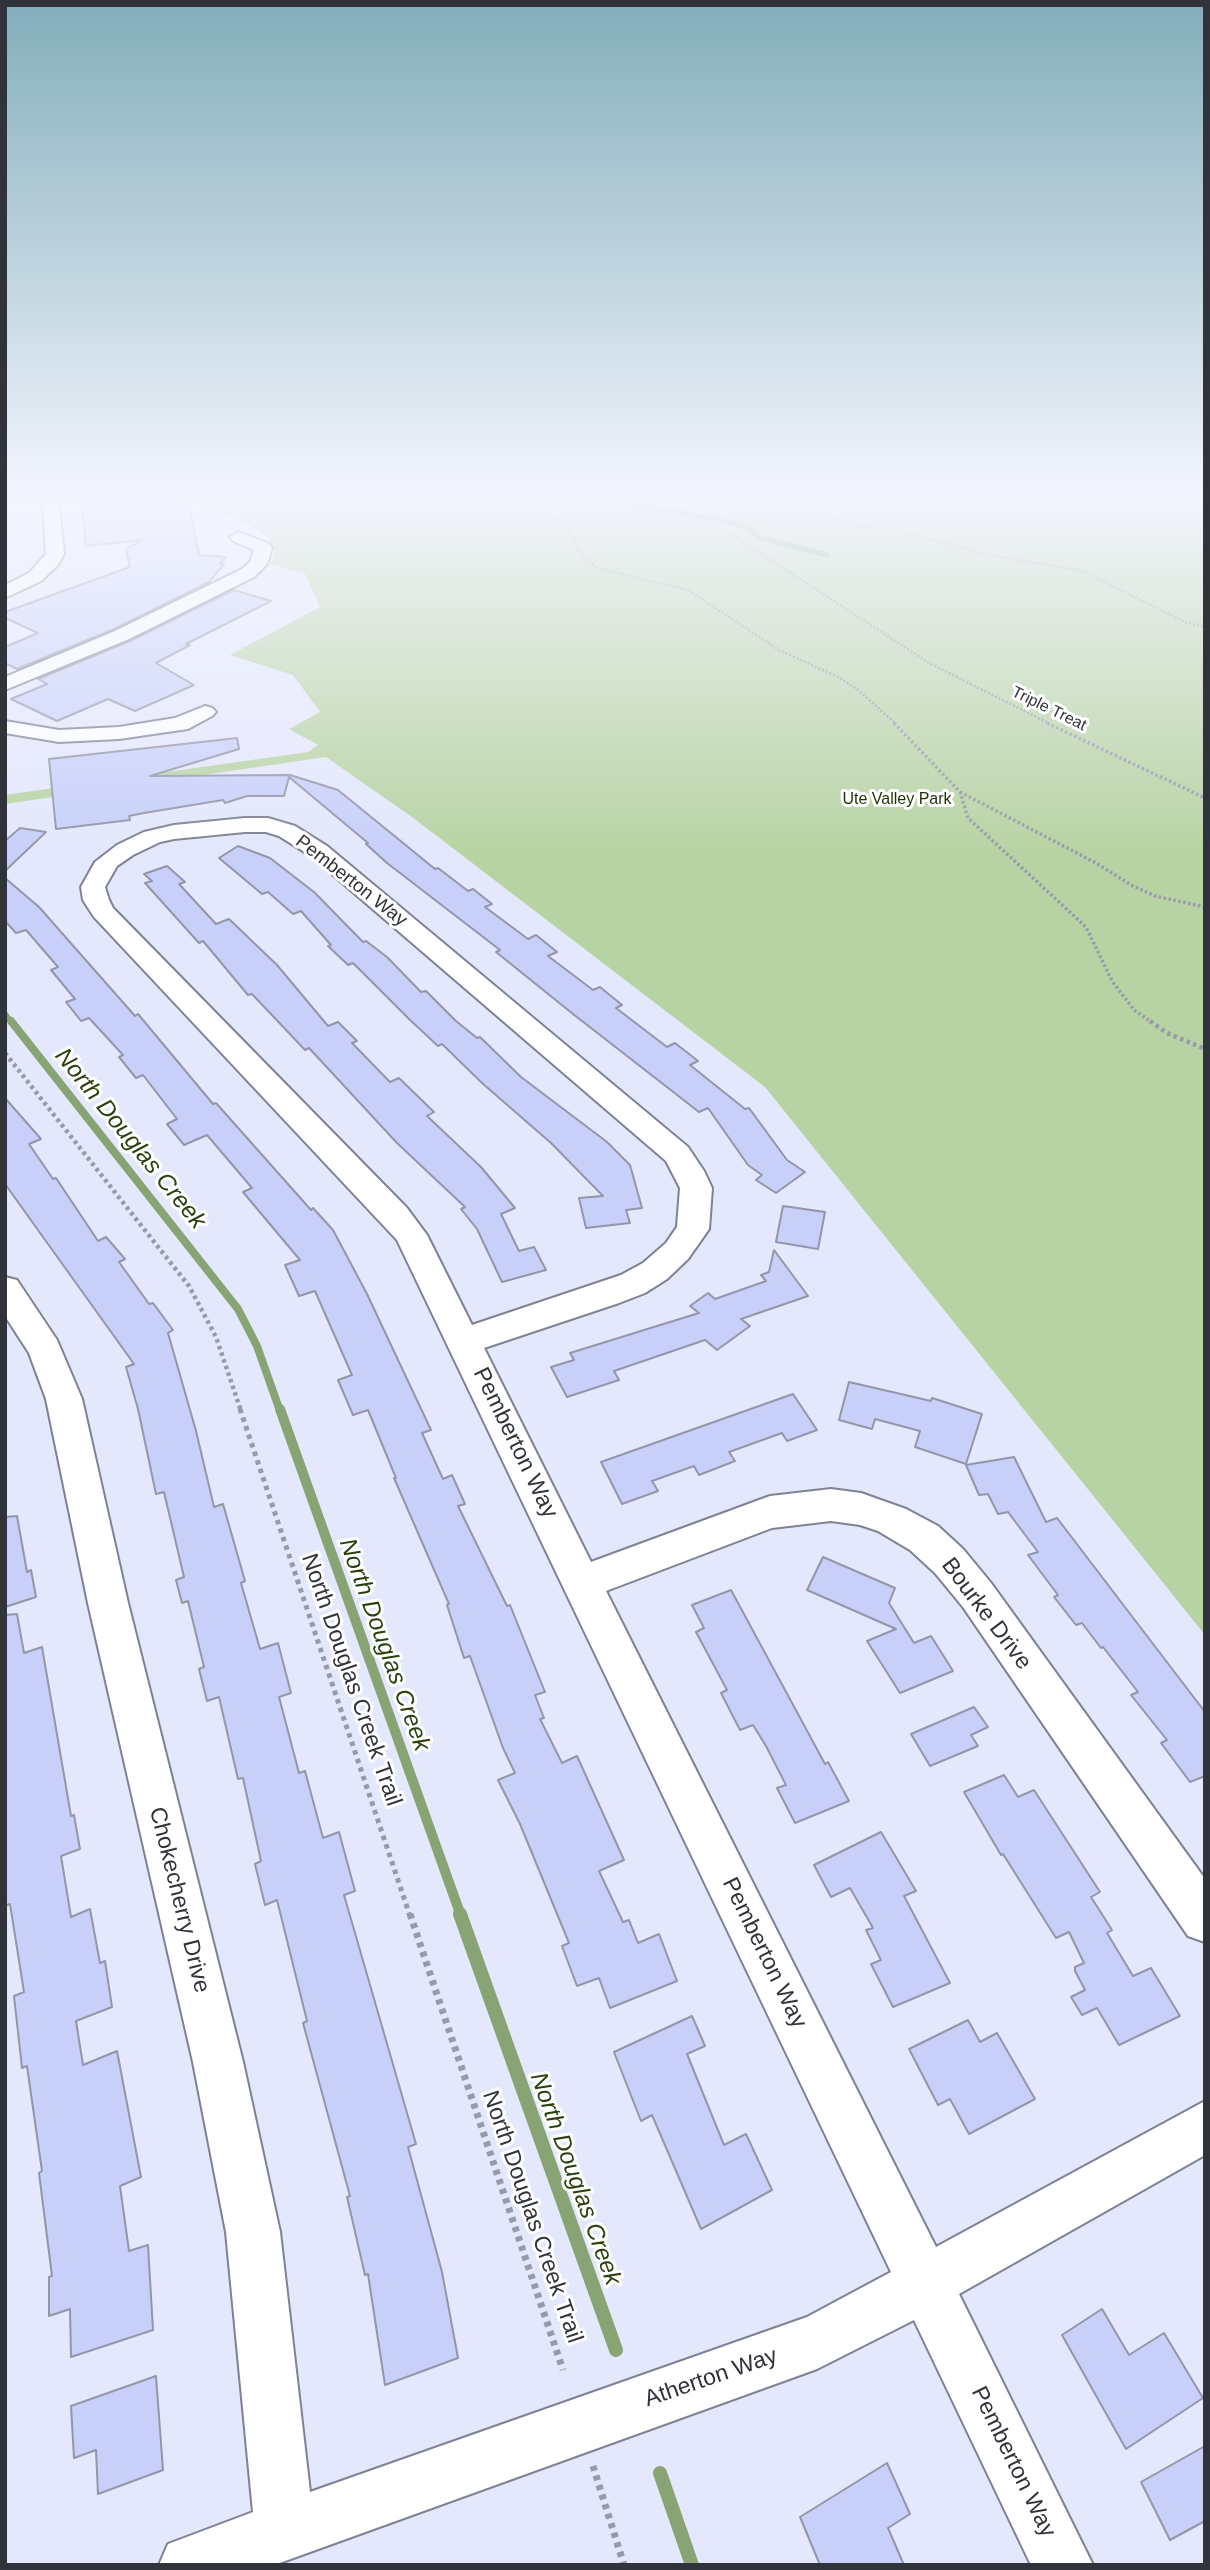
<!DOCTYPE html>
<html>
<head>
<meta charset="utf-8">
<style>
  body { margin:0 }
  #map { position:relative; width:1210px; height:2570px; overflow:hidden; background:#e4e8fc; font-family:Helvetica,sans-serif }
  canvas { display:block }
  .frame { position:absolute; inset:0; border:7px solid #31333a; pointer-events:none }
</style>
</head>
<body>
<div id="map">
<canvas width="1210" height="2570"></canvas>
<div class="frame"></div>
</div>
<script>
const ctx = document.querySelector('canvas').getContext('2d');
ctx.lineJoin = 'round';
function fill(path, color) {
  ctx.fillStyle = color;
  ctx.fill(path, 'evenodd');
}
function shape(rows) {
  const path = new Path2D();
  for (const r of rows) {
    path.moveTo(r[0], r[1]);
    for (let i = 2; i < r.length; i += 2) path.lineTo(r[i], r[i + 1]);
  }
  return path;
}
function trace(path, color, width, dash) {
  ctx.strokeStyle = color;
  ctx.lineWidth = width;
  ctx.lineCap = dash ? 'butt' : 'round';
  ctx.setLineDash(dash || []);
  ctx.stroke(path);
}
function write(font, color, halo, rows, align = 'center') {
  ctx.font = font + ' Helvetica,sans-serif';
  ctx.lineWidth = 6;
  ctx.setLineDash([]);
  ctx.textBaseline = 'middle';
  ctx.strokeStyle = halo;
  ctx.fillStyle = color;
  for (const [text, x, y, turn = 0] of rows) {
    ctx.save();
    ctx.translate(x, y);
    ctx.rotate((+turn || 0) * Math.PI / 180);
    ctx.textAlign = isNaN(turn) ? turn : align;
    if (halo) ctx.strokeText(text, 0, 0);
    ctx.fillText(text, 0, 0);
    ctx.restore();
  }
}
fill(shape([
  [172,493,1205,493,1205,1635,765,1087,412,817,326,757,5,804,5,795,308,752,318,745,289,729,320,712,293,675,230,655,320,607,305,574,270,564,275,552,269,538,242,520]
]), '#b8d3a3');
trace(shape([
  [594,493,613,501,727,521,749,528,758,537,827,555]
]), '#89a474', 5);
trace(shape([
  [5,1014,12,1023]
]), '#89a474', 6);
trace(shape([
  [11,1021,238,1309,257,1346,280,1411]
]), '#89a474', 8);
trace(shape([
  [280,1409,461,1916]
]), '#89a474', 10);
trace(shape([
  [460,1914,616,2350],
  [660,2473,692,2565]
]), '#89a474', 14);
const building = shape([
  [83,493,187,493,199,555,226,557,220,564,224,564,209,582,114,629,17,669,5,663,5,647,38,633,5,618,5,612,130,567,126,549,142,540,86,546,81,498,83,493],
  [234,590,271,601,186,644,190,645,156,663,194,685,135,711,108,699,57,721,11,699,47,684,38,679,130,641,234,590],
  [237,738,239,749,150,776,290,775,338,790,435,869,438,868,468,891,473,889,492,904,485,907,528,939,536,935,557,952,548,956,593,990,600,987,622,1005,616,1008,667,1047,675,1043,698,1061,690,1065,745,1109,749,1108,787,1160,805,1172,776,1193,756,1180,762,1175,748,1165,708,1108,699,1112,573,1014,496,952,500,950,387,863,366,844,368,843,289,777,284,796,247,796,225,803,223,800,144,813,129,816,130,820,56,829,49,759,237,738],
  [20,828,46,832,5,871,5,841,20,828],
  [238,846,270,858,314,892,363,942,366,941,387,957,421,992,426,991,456,1021,477,1038,480,1037,521,1077,607,1142,630,1165,642,1208,626,1210,630,1223,586,1228,579,1198,603,1196,551,1143,482,1083,442,1044,438,1046,410,1020,353,963,348,965,328,946,331,945,301,911,293,914,268,892,262,894,219,858,238,846],
  [167,866,185,882,179,884,216,924,229,919,277,965,328,1026,338,1022,357,1041,352,1043,390,1082,399,1078,434,1112,427,1116,481,1167,515,1208,501,1214,519,1251,534,1247,546,1270,502,1282,477,1229,461,1209,465,1207,397,1143,309,1048,305,1050,252,994,248,995,203,941,199,943,145,883,152,881,144,874,167,866],
  [5,878,39,907,135,1016,138,1014,213,1104,216,1103,311,1210,313,1208,333,1230,367,1294,431,1430,422,1433,443,1479,452,1475,465,1504,458,1506,507,1606,510,1605,545,1692,535,1695,544,1718,540,1719,562,1763,577,1756,624,1860,599,1871,623,1922,629,1920,638,1943,659,1934,677,1981,610,2008,599,1978,577,1986,562,1946,569,1943,520,1824,498,1780,515,1773,503,1748,470,1656,464,1658,447,1605,449,1604,394,1478,396,1478,368,1410,353,1415,338,1380,352,1375,315,1291,299,1296,285,1265,300,1260,243,1192,252,1188,207,1135,184,1145,167,1124,177,1119,143,1075,136,1078,119,1057,123,1055,89,1018,81,1021,66,1002,75,999,51,970,58,967,26,930,16,933,5,921,5,878],
  [5,1098,41,1139,29,1144,53,1179,56,1178,98,1241,106,1237,125,1259,119,1262,149,1304,153,1303,173,1330,168,1333,196,1431,214,1507,223,1504,245,1581,241,1583,260,1649,278,1643,291,1693,279,1697,299,1773,305,1771,323,1838,339,1832,355,1891,344,1895,416,2144,408,2147,442,2272,458,2358,385,2385,368,2274,365,2275,347,2197,350,2196,303,2023,307,2021,277,1900,265,1905,255,1864,261,1861,243,1778,238,1779,219,1697,207,1701,199,1669,204,1667,188,1601,182,1603,176,1580,184,1577,164,1492,156,1494,138,1409,126,1367,134,1364,5,1184,5,1098],
  [783,1206,825,1212,818,1249,776,1242,783,1206],
  [774,1250,808,1296,741,1319,750,1326,717,1350,705,1340,614,1371,619,1380,567,1397,551,1367,574,1360,570,1353,699,1313,690,1306,708,1293,715,1299,766,1281,761,1275,769,1272,774,1250],
  [849,1382,931,1401,932,1398,982,1414,966,1464,915,1447,920,1431,875,1419,872,1429,839,1420,849,1382],
  [793,1394,817,1430,787,1441,782,1433,729,1452,735,1461,699,1475,694,1466,652,1481,658,1491,622,1504,601,1462,793,1394],
  [1014,1457,1046,1522,1057,1518,1205,1712,1205,1776,1190,1782,1161,1743,1167,1740,1131,1695,1138,1692,1103,1647,1101,1648,1082,1623,1076,1625,1054,1597,1058,1595,1028,1555,1038,1552,1008,1512,998,1514,988,1494,979,1495,966,1465,1014,1457],
  [17,1516,27,1572,31,1570,36,1597,5,1607,5,1517,17,1516],
  [823,1557,895,1588,889,1603,914,1643,931,1636,953,1671,900,1693,867,1641,896,1629,807,1590,823,1557],
  [731,1590,825,1764,828,1762,849,1801,795,1823,777,1788,786,1785,766,1746,753,1725,740,1730,721,1693,727,1690,696,1632,704,1628,692,1605,731,1590],
  [17,1614,24,1653,42,1647,71,1816,74,1815,80,1849,61,1856,71,1917,90,1909,100,1963,105,1961,112,2007,76,2021,83,2065,117,2051,141,2177,120,2186,129,2251,148,2245,153,2330,71,2357,70,2309,49,2316,49,2277,52,2276,39,2173,42,2171,27,2066,22,2068,14,1996,24,1992,10,1904,5,1906,5,1615,17,1614],
  [974,1707,988,1727,971,1735,978,1746,930,1766,911,1734,974,1707],
  [1004,1775,1018,1797,1034,1790,1100,1892,1091,1897,1112,1930,1107,1933,1133,1976,1151,1968,1180,2016,1119,2045,1097,2008,1082,2015,1071,1997,1085,1990,1075,1971,1075,1967,1084,1963,1069,1932,1056,1938,1003,1854,1001,1855,964,1792,1004,1775],
  [881,1832,916,1891,904,1896,950,1983,893,2007,871,1964,881,1960,866,1930,873,1928,850,1888,831,1897,814,1865,881,1832],
  [692,2016,705,2046,687,2054,724,2145,746,2134,772,2190,701,2229,652,2115,641,2121,614,2052,692,2016],
  [968,2020,980,2042,997,2033,1035,2099,969,2134,950,2099,938,2105,909,2049,968,2020],
  [1102,2309,1129,2355,1164,2333,1203,2398,1126,2449,1062,2335,1102,2309],
  [156,2376,163,2470,98,2494,96,2450,74,2458,71,2406,156,2376],
  [1205,2446,1205,2521,1170,2540,1141,2482,1205,2446],
  [887,2463,910,2514,888,2528,904,2565,820,2565,800,2517,887,2463]
]);
fill(building, '#c8d0fa');
trace(building, '#9396a9', 2);
const minor = shape([
  [42,493,58,493,64,554,58,565,41,581,5,598,5,585,29,573,46,554,42,493],
  [239,532,269,544,272,548,267,564,254,577,129,639,5,690,5,677,115,631,242,569,250,562,254,550,233,541,230,537,239,532],
  [205,706,212,708,216,712,212,716,188,729,119,739,59,742,5,733,5,721,59,730,119,727,175,718,205,706],
  [245,818,268,818,295,826,327,846,688,1147,704,1171,712,1188,709,1229,688,1259,667,1279,645,1293,619,1303,484,1348,591,1562,770,1496,831,1489,861,1493,906,1509,938,1526,963,1549,991,1583,1205,1879,1205,1942,1188,1936,963,1607,935,1573,910,1550,878,1531,860,1525,831,1521,772,1528,606,1591,936,2247,1205,2101,1205,2155,959,2294,1093,2565,1031,2565,914,2320,817,2369,274,2565,159,2565,168,2544,253,2512,226,2232,193,2062,88,1603,46,1399,29,1353,5,1316,5,1277,17,1280,57,1340,82,1399,128,1603,243,2062,280,2232,310,2492,807,2317,891,2272,397,1240,94,917,83,900,81,887,95,862,117,845,144,832,174,825,245,818],
  [245,832,266,832,279,836,311,856,666,1161,680,1188,677,1227,666,1243,643,1263,621,1275,472,1325,427,1235,407,1208,113,908,109,900,105,887,117,866,133,855,160,842,174,839,245,832]
]);
trace(minor, '#7e8294', 4);
trace(shape([
  [497,493,556,518,569,530,582,556,597,568,688,590,779,650,840,678,858,690,896,724],
  [711,493,716,503,711,521,929,663,1050,724],
  [773,493,796,508,855,525,914,535,980,553,1083,571,1185,622,1205,627],
  [1140,493,1205,511]
]), '#979aa9', 2.5, [2, 2]);
trace(shape([
  [894,723,960,792,968,818,1086,927,1112,981,1134,1010,1153,1023],
  [1047,723,1205,798],
  [960,792,1096,863,1131,885,1155,896,1205,907]
]), '#979aa9', 3.5, [2.5, 2.5]);
trace(shape([
  [1150,1021,1167,1033,1205,1049],
  [5,1053,189,1286,216,1337,241,1411]
]), '#979aa9', 4.5, [3.5, 3.5]);
trace(shape([
  [240,1409,410,1916]
]), '#979aa9', 5, [4.5, 4.5]);
trace(shape([
  [410,1914,563,2370],
  [593,2466,624,2565]
]), '#979aa9', 7, [5, 5]);
fill(minor, '#fff');
const sky = ctx.createLinearGradient(0, 0, 0, 853);
sky.addColorStop(0, '#82aeba');
sky.addColorStop(0.58, '#f3f5fe');
sky.addColorStop(1, '#f3f5fe00');
ctx.fillStyle = sky;
ctx.fillRect(0, 0, 1210, 853);
write('16px', '#31333a', '#fff', [
  ["Triple Treat",1049,709,26]
]);
write('16px', '#1b3300', '#fff', [
  ["Ute Valley Park",897,800]
]);
write('19px', '#31333a', '#fff', [
  ["Pemberton Way",351,881,38]
]);
write('23px', '#31333a', '#fff', [
  ["Pemberton Way",515,1443,64],
  ["Bourke Drive",986,1614,53],
  ["North Douglas Creek Trail",351,1680,71],
  ["Chokecherry Drive",179,1900,76],
  ["Pemberton Way",764,1953,64],
  ["North Douglas Creek Trail",532,2217,71],
  ["Atherton Way",711,2378,-19],
  ["Pemberton Way",1013,2462,64]
]);
write('italic 24px', '#29420d', '#fff', [
  ["North Douglas Creek",130,1139,51],
  ["North Douglas Creek",384,1645,70],
  ["North Douglas Creek",575,2179,70]
]);
</script>
</body>
</html>
